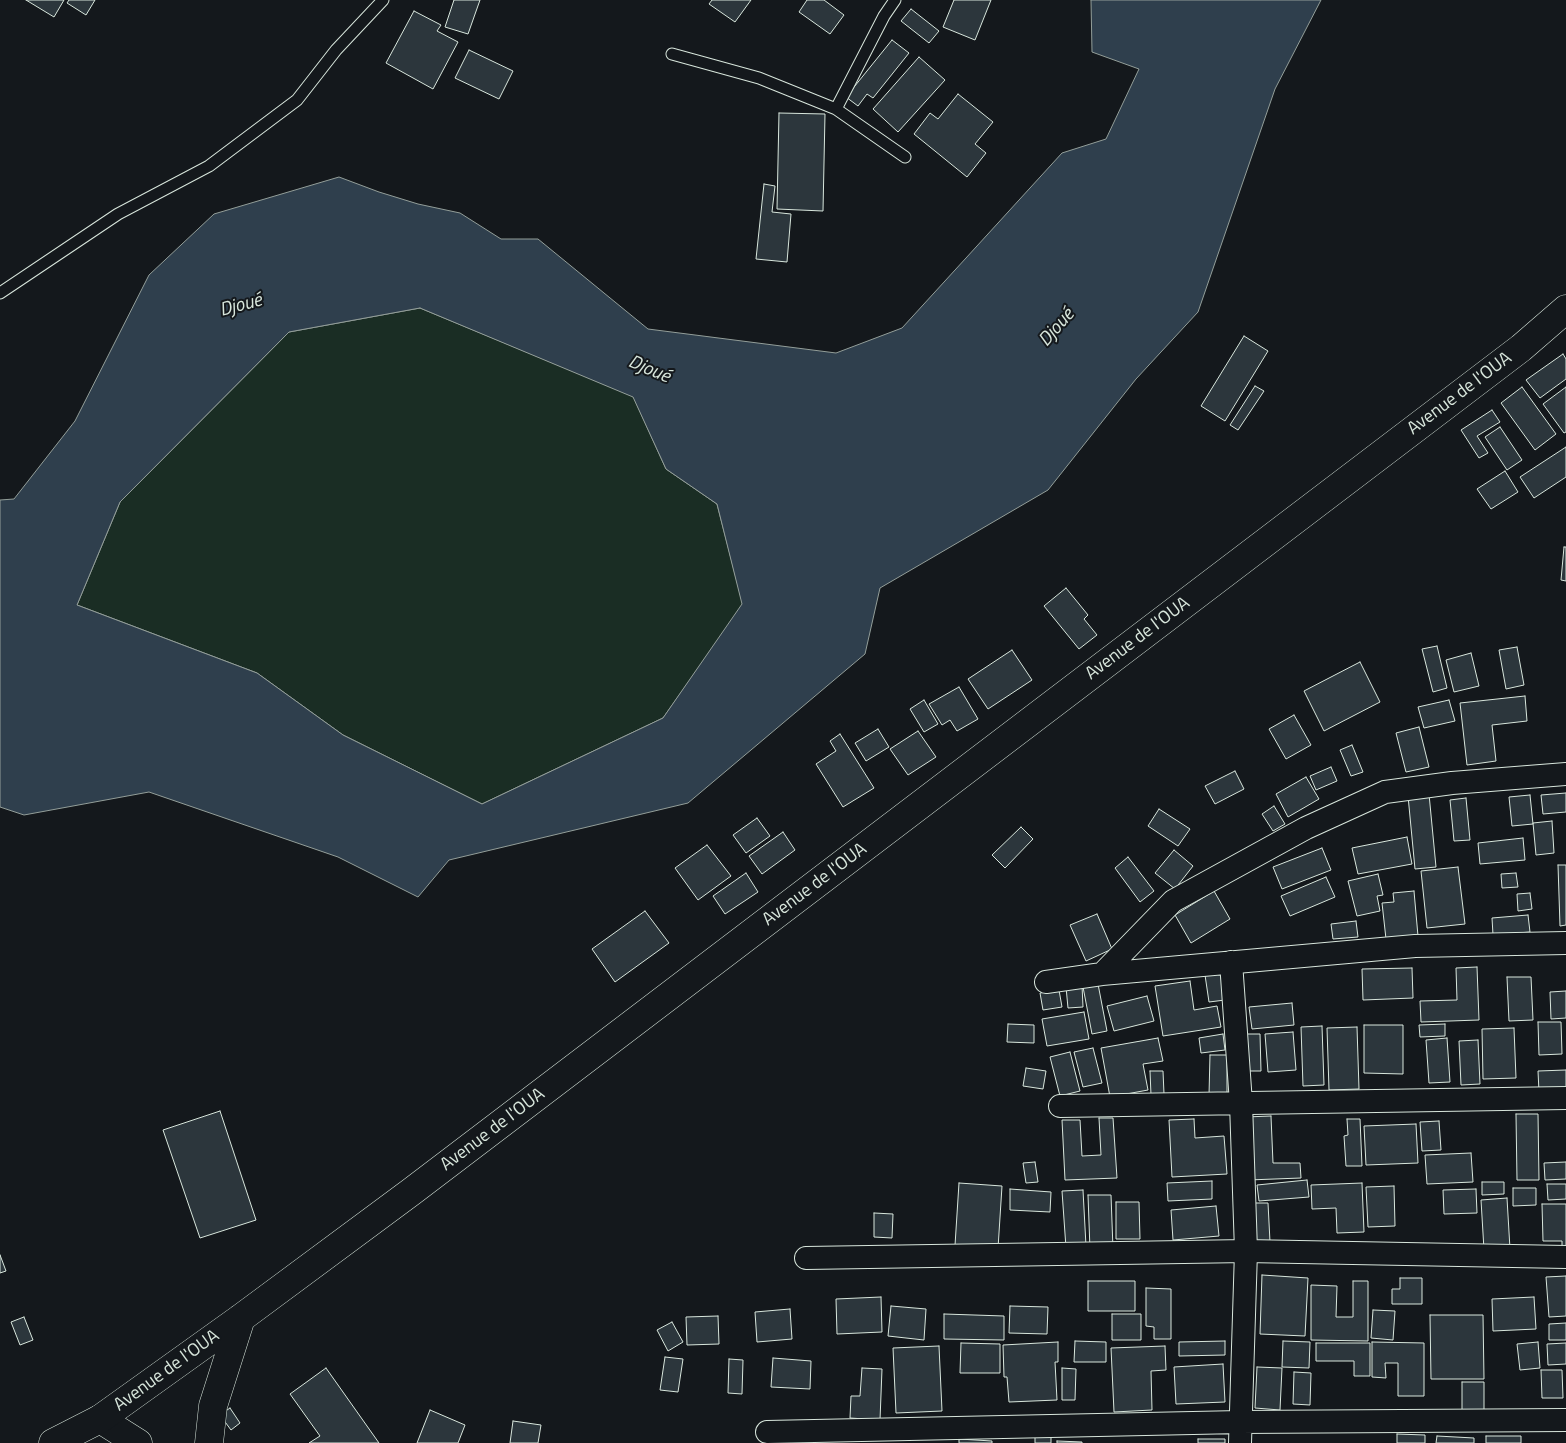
<!DOCTYPE html>
<html>
<head>
<meta charset="utf-8">
<style>
  body { margin:0 }
  canvas { display:block; background:#14181c }
</style>
</head>
<body>
<canvas width="1566" height="1443"></canvas>
<script>
const ctx = document.querySelector('canvas').getContext('2d');
ctx.lineJoin = 'round';
function fill(path, color) {
  ctx.fillStyle = color;
  ctx.fill(path, 'evenodd');
}
function shape(rows) {
  const path = new Path2D();
  for (const r of rows) {
    path.moveTo(r[0], r[1]);
    for (let i = 2; i < r.length; i += 2) path.lineTo(r[i], r[i + 1]);
  }
  return path;
}
function trace(path, color, width, dash) {
  ctx.strokeStyle = color;
  ctx.lineWidth = width;
  ctx.lineCap = dash ? 'butt' : 'round';
  ctx.setLineDash(dash || []);
  ctx.stroke(path);
}
function write(font, color, halo, rows, align = 'center') {
  ctx.font = font + ' "Titillium Web",sans-serif';
  ctx.lineWidth = 4;
  ctx.setLineDash([]);
  ctx.textBaseline = 'middle';
  ctx.strokeStyle = halo;
  ctx.fillStyle = color;
  for (const [text, x, y, turn = 0] of rows) {
    ctx.save();
    ctx.translate(x, y);
    ctx.rotate((+turn || 0) * Math.PI / 180);
    ctx.textAlign = isNaN(turn) ? turn : align;
    if (halo) ctx.strokeText(text, 0, 0);
    ctx.fillText(text, 0, 0);
    ctx.restore();
  }
}
const green = shape([
  [420,308,633,396,666,469,717,504,743,605,663,718,482,804,343,735,257,673,77,605,120,502,289,332,420,308]
]);
fill(green, '#1a2d24');
trace(green, '#939e99', 1);
const water = shape([
  [1091,0,1321,0,1275,89,1198,312,1136,379,1048,490,880,588,865,654,688,803,449,860,418,897,338,857,149,792,24,815,0,807,0,500,14,499,75,421,149,275,214,214,339,177,379,192,418,204,460,213,501,239,538,239,648,329,836,353,902,328,1062,153,1106,139,1139,69,1092,52,1091,0],
  [420,308,633,397,666,469,717,504,742,604,663,718,482,804,343,735,257,673,77,605,120,502,289,332,420,308]
]);
fill(water, '#2f3f4d');
trace(water, '#939e99', 1);
const building = shape([
  [26,0,64,0,54,17,26,0],
  [69,0,95,0,86,15,67,3,69,0],
  [454,0,480,0,468,34,445,27,454,0],
  [712,0,751,0,735,22,709,4,712,0],
  [807,0,824,0,844,15,830,34,799,12,807,0],
  [954,0,991,0,975,40,943,27,954,0],
  [911,9,939,31,929,43,901,21,911,9],
  [414,11,441,25,437,31,458,42,433,89,386,63,414,11],
  [892,40,909,53,873,98,867,94,858,106,846,97,892,40],
  [469,50,513,71,499,99,455,78,469,50],
  [919,57,945,80,898,132,873,109,919,57],
  [958,94,993,122,975,144,986,153,967,177,914,134,930,113,938,119,958,94],
  [779,113,825,114,823,211,777,209,779,113],
  [764,184,775,186,772,212,791,214,787,262,756,259,764,184],
  [1244,336,1268,351,1225,421,1201,406,1244,336],
  [1563,354,1566,359,1566,379,1540,398,1526,380,1563,354],
  [1255,386,1264,391,1238,430,1230,425,1255,386],
  [1522,387,1556,434,1535,450,1501,403,1522,387],
  [1566,387,1566,432,1564,433,1543,404,1566,387],
  [1492,410,1500,422,1477,436,1488,453,1479,458,1461,430,1492,410],
  [1500,427,1522,460,1507,470,1485,437,1500,427],
  [1566,447,1566,477,1534,498,1520,477,1566,447],
  [1505,471,1518,492,1491,509,1477,489,1505,471],
  [1564,547,1566,547,1566,581,1561,580,1564,547],
  [1066,588,1088,615,1084,619,1097,635,1079,649,1044,606,1066,588],
  [1437,646,1447,688,1433,692,1422,649,1437,646],
  [1517,647,1524,685,1506,689,1499,650,1517,647],
  [1012,650,1032,680,988,709,968,679,1012,650],
  [1471,653,1479,686,1454,692,1446,660,1471,653],
  [1360,662,1380,702,1324,731,1304,691,1360,662],
  [959,687,978,719,957,731,950,720,942,725,929,704,959,687],
  [1525,696,1527,721,1492,725,1496,761,1467,765,1460,703,1525,696],
  [924,700,938,724,924,732,910,709,924,700],
  [1449,700,1455,721,1424,728,1418,707,1449,700],
  [1294,715,1311,745,1286,759,1269,729,1294,715],
  [1419,727,1429,767,1406,772,1396,733,1419,727],
  [878,729,889,747,866,761,855,743,878,729],
  [918,731,936,757,908,775,890,749,918,731],
  [840,734,874,788,843,807,816,764,836,751,830,741,840,734],
  [1352,745,1363,772,1351,776,1340,750,1352,745],
  [1331,767,1337,781,1316,790,1310,776,1331,767],
  [1235,771,1244,789,1215,804,1205,786,1235,771],
  [1306,777,1319,799,1288,817,1276,794,1306,777],
  [1566,793,1566,812,1543,814,1541,795,1566,793],
  [1429,794,1436,867,1415,869,1408,796,1429,794],
  [1530,795,1533,824,1512,826,1509,797,1530,795],
  [1466,798,1470,840,1454,841,1450,800,1466,798],
  [1274,806,1285,824,1273,831,1262,814,1274,806],
  [1159,809,1190,829,1178,846,1148,826,1159,809],
  [757,818,770,836,746,853,733,835,757,818],
  [1552,821,1554,853,1536,855,1533,823,1552,821],
  [1021,827,1033,839,1005,868,992,855,1021,827],
  [783,832,795,850,762,874,749,856,783,832],
  [1407,837,1412,864,1358,874,1352,848,1407,837],
  [1523,838,1525,860,1480,864,1478,843,1523,838],
  [707,845,731,876,698,900,675,868,707,845],
  [1322,848,1331,870,1282,889,1273,867,1322,848],
  [1174,850,1193,866,1175,889,1155,873,1174,850],
  [1128,857,1154,891,1140,902,1115,868,1128,857],
  [1558,865,1566,865,1566,925,1560,926,1558,865],
  [1458,867,1465,924,1427,928,1421,871,1458,867],
  [746,873,758,892,725,914,713,896,746,873],
  [1516,873,1518,887,1502,888,1501,874,1516,873],
  [1378,874,1383,895,1377,896,1380,911,1357,916,1348,881,1378,874],
  [1326,877,1335,897,1290,916,1281,896,1326,877],
  [1214,891,1230,919,1191,943,1175,915,1214,891],
  [1414,891,1418,936,1386,939,1382,903,1394,902,1393,893,1414,891],
  [1530,893,1532,909,1518,911,1517,894,1530,893],
  [645,911,669,943,615,982,592,949,645,911],
  [1097,914,1112,949,1086,961,1070,925,1097,914],
  [1528,915,1530,932,1493,935,1492,918,1528,915],
  [1356,921,1358,937,1333,939,1331,924,1356,921],
  [1477,967,1479,1020,1421,1022,1420,1001,1457,1000,1456,968,1477,967],
  [1412,968,1413,998,1363,1000,1362,969,1412,968],
  [1220,972,1225,1000,1209,1002,1205,975,1220,972],
  [1507,977,1531,977,1533,1020,1509,1021,1507,977],
  [1190,981,1194,1010,1217,1006,1221,1027,1163,1036,1155,986,1190,981],
  [1098,984,1107,1031,1092,1034,1083,987,1098,984],
  [1082,985,1083,1007,1068,1008,1066,987,1082,985],
  [1059,990,1062,1007,1043,1010,1040,993,1059,990],
  [1566,991,1566,1018,1551,1019,1550,992,1566,991],
  [1147,996,1154,1021,1114,1031,1107,1006,1147,996],
  [1292,1003,1294,1025,1252,1029,1249,1007,1292,1003],
  [1084,1012,1089,1039,1047,1046,1042,1019,1084,1012],
  [1538,1022,1561,1022,1562,1054,1539,1055,1538,1022],
  [1008,1024,1034,1025,1034,1043,1007,1042,1008,1024],
  [1445,1024,1445,1036,1420,1037,1419,1025,1445,1024],
  [1364,1025,1403,1025,1403,1074,1364,1073,1364,1025],
  [1322,1026,1324,1085,1303,1086,1301,1027,1322,1026],
  [1357,1027,1359,1089,1329,1090,1327,1028,1357,1027],
  [1514,1028,1516,1078,1483,1079,1482,1029,1514,1028],
  [1293,1032,1296,1070,1268,1072,1265,1034,1293,1032],
  [1223,1034,1225,1050,1201,1053,1199,1038,1223,1034],
  [1246,1034,1260,1034,1261,1071,1248,1071,1246,1034],
  [1158,1038,1163,1061,1143,1064,1148,1090,1110,1097,1101,1048,1158,1038],
  [1447,1038,1450,1082,1429,1083,1426,1040,1447,1038],
  [1478,1040,1480,1084,1461,1085,1459,1041,1478,1040],
  [1093,1048,1102,1083,1083,1087,1074,1052,1093,1048],
  [1070,1052,1080,1091,1060,1096,1050,1057,1070,1052],
  [1210,1055,1227,1055,1227,1095,1209,1095,1210,1055],
  [1026,1068,1046,1071,1043,1089,1023,1086,1026,1068],
  [1566,1070,1566,1091,1539,1092,1538,1071,1566,1070],
  [1150,1071,1163,1071,1164,1094,1151,1095,1150,1071],
  [220,1111,256,1220,200,1238,163,1130,220,1111],
  [1516,1114,1538,1114,1539,1180,1517,1180,1516,1114],
  [1271,1116,1273,1163,1300,1163,1301,1178,1248,1180,1245,1117,1271,1116],
  [1099,1118,1113,1118,1117,1178,1065,1180,1062,1120,1080,1120,1082,1156,1101,1155,1099,1118],
  [1194,1119,1195,1138,1224,1136,1227,1174,1172,1177,1169,1120,1194,1119],
  [1347,1119,1360,1119,1362,1166,1346,1166,1344,1136,1348,1135,1347,1119],
  [1439,1121,1441,1150,1422,1151,1420,1122,1439,1121],
  [1416,1124,1418,1163,1366,1165,1364,1126,1416,1124],
  [1471,1153,1473,1182,1427,1184,1425,1155,1471,1153],
  [1035,1162,1038,1182,1026,1183,1023,1163,1035,1162],
  [1566,1162,1566,1179,1545,1180,1544,1163,1566,1162],
  [1307,1180,1309,1197,1259,1201,1257,1185,1307,1180],
  [1212,1181,1212,1199,1168,1201,1167,1183,1212,1181],
  [1482,1182,1504,1182,1504,1194,1482,1195,1482,1182],
  [959,1183,1002,1186,997,1264,954,1261,959,1183],
  [1362,1183,1364,1232,1337,1233,1336,1208,1312,1209,1311,1185,1362,1183],
  [1547,1184,1566,1184,1566,1199,1548,1200,1547,1184],
  [1394,1186,1395,1226,1368,1227,1366,1187,1394,1186],
  [1513,1188,1536,1188,1536,1205,1513,1206,1513,1188],
  [1010,1189,1051,1192,1050,1212,1010,1210,1010,1189],
  [1476,1189,1477,1213,1444,1214,1443,1190,1476,1189],
  [1083,1190,1086,1246,1066,1248,1062,1191,1083,1190],
  [1088,1195,1111,1195,1113,1249,1090,1250,1088,1195],
  [1507,1198,1510,1249,1484,1250,1481,1200,1507,1198],
  [1116,1202,1139,1202,1140,1239,1116,1239,1116,1202],
  [1247,1203,1268,1203,1270,1242,1249,1243,1247,1203],
  [1542,1204,1566,1204,1566,1246,1562,1246,1562,1241,1543,1241,1542,1204],
  [1216,1206,1219,1236,1173,1240,1171,1210,1216,1206],
  [874,1213,893,1214,892,1238,874,1237,874,1213],
  [0,1255,6,1271,0,1273,0,1255],
  [1262,1275,1308,1278,1305,1336,1260,1334,1262,1275],
  [1566,1276,1566,1316,1549,1317,1546,1277,1566,1276],
  [1400,1278,1422,1278,1422,1304,1392,1304,1392,1289,1400,1289,1400,1278],
  [1088,1281,1135,1281,1135,1311,1088,1311,1088,1281],
  [1353,1281,1368,1281,1368,1341,1311,1340,1311,1285,1337,1286,1336,1317,1353,1317,1353,1281],
  [1146,1288,1171,1289,1171,1339,1154,1339,1154,1327,1146,1326,1146,1288],
  [881,1297,882,1332,837,1334,836,1299,881,1297],
  [1534,1297,1536,1329,1493,1331,1492,1299,1534,1297],
  [891,1306,926,1309,924,1340,888,1336,891,1306],
  [1010,1306,1048,1307,1047,1334,1009,1333,1010,1306],
  [790,1309,792,1339,757,1342,755,1312,790,1309],
  [1373,1310,1395,1311,1393,1340,1371,1338,1373,1310],
  [944,1314,1004,1316,1004,1340,944,1339,944,1314],
  [1112,1314,1141,1314,1141,1340,1112,1340,1112,1314],
  [1430,1315,1483,1315,1484,1379,1431,1379,1430,1315],
  [718,1316,719,1344,687,1345,686,1317,718,1316],
  [24,1317,33,1340,20,1345,11,1322,24,1317],
  [672,1322,683,1342,668,1351,657,1330,672,1322],
  [1566,1323,1566,1340,1549,1340,1549,1324,1566,1323],
  [1075,1341,1106,1342,1106,1362,1074,1362,1075,1341],
  [1225,1341,1225,1355,1179,1356,1179,1342,1225,1341],
  [1283,1341,1310,1342,1309,1368,1282,1367,1283,1341],
  [1058,1342,1058,1362,1055,1362,1057,1400,1009,1402,1007,1377,1004,1377,1003,1345,1058,1342],
  [1372,1342,1424,1343,1424,1396,1398,1396,1398,1363,1385,1363,1386,1378,1372,1377,1372,1342],
  [1538,1342,1540,1368,1520,1370,1517,1344,1538,1342],
  [961,1343,1000,1344,1000,1373,960,1373,961,1343],
  [1316,1343,1370,1343,1370,1376,1354,1376,1354,1361,1316,1361,1316,1343],
  [1566,1343,1566,1364,1548,1365,1547,1344,1566,1343],
  [939,1346,942,1411,896,1413,893,1348,939,1346],
  [1165,1346,1166,1370,1151,1371,1152,1410,1114,1412,1111,1348,1165,1346],
  [665,1357,683,1359,678,1392,660,1390,665,1357],
  [773,1358,811,1361,810,1389,771,1387,773,1358],
  [729,1359,743,1360,742,1394,728,1393,729,1359],
  [1223,1364,1225,1402,1176,1404,1174,1367,1223,1364],
  [1257,1367,1282,1368,1280,1410,1255,1408,1257,1367],
  [326,1368,379,1443,309,1443,320,1436,290,1394,326,1368],
  [862,1368,882,1369,880,1420,850,1418,851,1396,860,1396,862,1368],
  [1062,1368,1076,1369,1075,1400,1062,1400,1062,1368],
  [1541,1370,1562,1370,1563,1398,1542,1398,1541,1370],
  [1294,1372,1311,1373,1310,1405,1293,1404,1294,1372],
  [1462,1382,1484,1382,1484,1412,1462,1411,1462,1382],
  [230,1408,240,1423,231,1430,220,1415,230,1408],
  [430,1410,465,1425,458,1443,417,1443,430,1410],
  [513,1421,541,1425,538,1443,510,1443,513,1421],
  [1397,1434,1425,1435,1425,1443,1397,1443,1397,1434],
  [1035,1436,1051,1436,1051,1443,1035,1443,1035,1436],
  [1437,1436,1474,1438,1474,1443,1436,1443,1437,1436],
  [1486,1436,1521,1436,1521,1443,1486,1443,1486,1436],
  [959,1439,992,1441,992,1443,959,1443,959,1439],
  [1198,1439,1225,1439,1225,1443,1198,1443,1198,1439],
  [1057,1441,1082,1442,1082,1443,1057,1443,1057,1441]
]);
fill(building, '#2c363c');
trace(building, '#d8e6dc', 1);
const lane = shape([
  [672,54,759,78,836,109,905,157],
  [836,109,884,16,895,0],
  [0,293,118,214,209,166,297,100,336,50,383,0]
]);
const street = shape([
  [1231,962,1241,1103,1246,1251,1240,1443],
  [1102,974,1173,901,1306,828,1385,792,1452,783,1566,774],
  [1046,982,1102,974,1415,946,1566,943],
  [1060,1106,1566,1098],
  [806,1258,1246,1251,1566,1257],
  [767,1432,1240,1422,1566,1420]
]);
const secondary = shape([
  [100,1419,138,1443]
]);
const primary = shape([
  [53,1443,100,1419,241,1318,411,1192,1521,348,1566,309],
  [209,1443,213,1406,241,1318]
]);
trace(lane, '#d8e6dc', 13);
trace(street, '#d8e6dc', 24);
trace(secondary, '#d8e6dc', 29);
trace(primary, '#d8e6dc', 29);
trace(lane, '#14181c', 11);
trace(street, '#14181c', 22);
trace(secondary, '#14181c', 28);
trace(primary, '#14181c', 28);
write('18px', '#d8e6dc', '#14181c', [
  ["Avenue de l'OUA",1460,394,-37],
  ["Avenue de l'OUA",1138,639,-37],
  ["Avenue de l'OUA",815,885,-37],
  ["Avenue de l'OUA",493,1130,-37],
  ["Avenue de l'OUA",167,1371,-36]
]);
write('italic 19px', '#d8e6dc', '#14181c', [
  ["Djoué",241,306,-15],
  ["Djoué",1057,328,-49],
  ["Djoué",649,370,23]
]);
</script>
</body>
</html>
